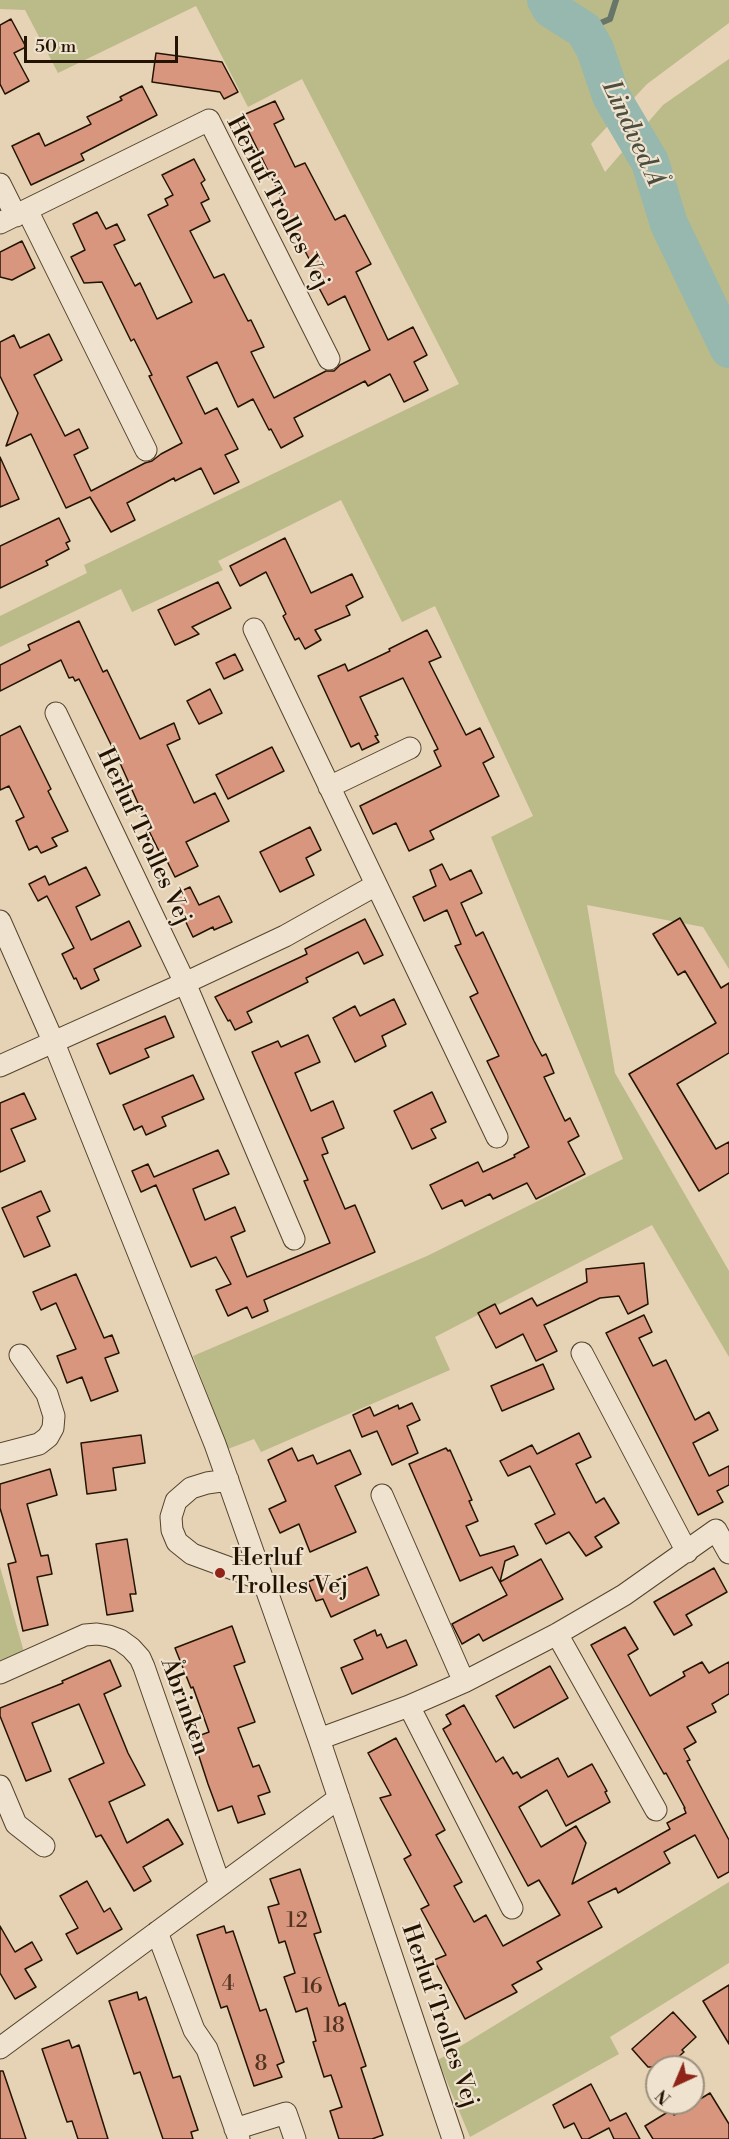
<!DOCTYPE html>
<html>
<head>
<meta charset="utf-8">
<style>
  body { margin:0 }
  #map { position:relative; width:729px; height:2139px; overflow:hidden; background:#e6d2b4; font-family:"Libre Bodoni",serif }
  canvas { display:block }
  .north { position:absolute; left:645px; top:2055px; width:60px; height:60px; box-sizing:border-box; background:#efe2ce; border:2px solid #9d907c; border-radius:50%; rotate:224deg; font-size:16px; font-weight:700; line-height:24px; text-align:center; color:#231401 }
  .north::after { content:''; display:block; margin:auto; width:21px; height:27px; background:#8f2418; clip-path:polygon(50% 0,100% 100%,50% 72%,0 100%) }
  .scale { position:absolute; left:24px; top:36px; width:154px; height:27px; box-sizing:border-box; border:3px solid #231401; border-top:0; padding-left:8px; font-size:18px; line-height:21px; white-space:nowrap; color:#231401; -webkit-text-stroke:4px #efe2ce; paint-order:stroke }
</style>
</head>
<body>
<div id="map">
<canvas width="729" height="2139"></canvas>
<div class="north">N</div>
<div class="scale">50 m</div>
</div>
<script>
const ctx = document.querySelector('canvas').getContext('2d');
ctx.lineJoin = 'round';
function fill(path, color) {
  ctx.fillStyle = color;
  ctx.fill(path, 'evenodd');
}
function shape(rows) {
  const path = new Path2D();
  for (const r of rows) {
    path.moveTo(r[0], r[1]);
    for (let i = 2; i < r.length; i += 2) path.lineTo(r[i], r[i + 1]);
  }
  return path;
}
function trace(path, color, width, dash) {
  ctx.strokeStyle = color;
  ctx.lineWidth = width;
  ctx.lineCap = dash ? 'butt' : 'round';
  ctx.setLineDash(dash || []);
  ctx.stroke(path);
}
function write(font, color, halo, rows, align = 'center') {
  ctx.font = font + ' "Libre Bodoni",serif';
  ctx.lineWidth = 4.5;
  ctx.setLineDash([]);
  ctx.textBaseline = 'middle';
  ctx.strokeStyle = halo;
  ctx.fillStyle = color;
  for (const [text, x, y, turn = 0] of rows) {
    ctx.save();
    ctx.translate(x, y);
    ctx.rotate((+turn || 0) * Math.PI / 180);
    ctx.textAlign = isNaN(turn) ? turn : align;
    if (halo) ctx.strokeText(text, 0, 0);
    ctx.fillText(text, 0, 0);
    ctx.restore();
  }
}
fill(shape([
  [0,0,729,0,729,23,647,84,591,144,605,172,663,105,729,59,729,969,703,927,587,905,615,1073,729,1271,729,1357,652,1225,435,1337,450,1370,261,1452,254,1439,228,1449,193,1356,427,1256,623,1159,491,837,533,816,435,606,402,622,341,500,218,561,223,570,132,612,121,589,0,647,0,616,87,573,84,565,459,384,302,79,248,107,196,6,58,73,25,10,0,9],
  [0,1567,24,1652,0,1667],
  [729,1882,729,1963,610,2037,619,2054,470,2137,438,2060]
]), '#bbba89');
trace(shape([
  [584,30,610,19,616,0]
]), '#687669', 6);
trace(shape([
  [546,0,551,9,584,30,595,49,611,96,650,162,669,224,729,349]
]), '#96b8ae', 38);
const building = shape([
  [11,19,26,47,14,53,29,81,5,94,0,84,0,25,11,19],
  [156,53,222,62,238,92,224,99,220,92,152,82,156,53],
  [142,86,157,115,81,154,84,160,31,185,12,146,39,133,45,146,91,124,87,117,122,100,120,97,142,86],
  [275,101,284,119,274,124,295,167,305,163,335,220,345,215,371,264,356,272,388,340,413,327,427,355,414,362,428,390,404,402,390,374,368,386,365,381,294,418,303,436,281,448,271,429,269,430,253,399,238,407,217,362,187,377,205,414,217,408,238,449,225,455,239,482,214,494,201,468,175,481,174,478,127,503,135,520,111,532,90,497,66,508,31,434,6,446,18,413,0,376,0,342,14,335,20,348,49,334,62,360,34,375,65,436,79,429,88,448,74,455,91,491,145,463,152,461,161,454,182,443,149,376,152,375,134,339,131,341,102,282,84,283,71,257,85,250,73,224,97,212,106,229,117,224,125,240,114,245,135,286,140,283,157,319,192,302,148,215,168,205,165,199,173,195,162,175,194,159,205,180,201,183,209,199,201,203,210,221,190,231,214,278,224,274,248,321,251,320,264,347,251,352,274,398,326,371,334,371,340,365,370,350,345,296,328,305,318,286,320,284,318,279,319,278,279,201,282,199,241,116,275,101],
  [22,241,35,268,12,280,0,277,0,252,22,241],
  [0,457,19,499,0,507,0,457],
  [59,518,70,541,66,543,69,549,46,561,48,565,0,588,0,546,59,518],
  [285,538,311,593,352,574,363,597,346,606,350,615,315,630,321,640,305,649,299,638,295,640,283,616,286,614,266,572,240,586,230,566,285,538],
  [218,582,231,608,192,627,199,634,175,645,158,610,218,582],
  [79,621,103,672,107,670,140,739,174,723,180,739,167,745,194,803,215,793,229,821,186,842,198,866,175,877,163,853,161,855,149,831,150,830,120,763,79,679,75,681,73,677,69,678,61,660,0,691,0,665,30,650,28,645,79,621],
  [427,630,441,657,429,662,466,735,480,728,494,757,483,763,499,796,430,831,434,839,409,851,396,823,373,834,360,806,441,766,434,751,438,749,403,678,360,697,378,735,375,736,379,742,362,750,359,743,351,747,318,676,345,664,348,671,390,651,389,649,427,630],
  [235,654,243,670,224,679,216,663,235,654],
  [210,689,222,713,199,724,187,701,210,689],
  [20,726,51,789,48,791,68,831,52,838,57,846,41,853,37,846,29,850,16,821,24,817,9,786,0,790,0,736,20,726],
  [272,747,284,771,228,799,216,775,272,747],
  [310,827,321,850,306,858,314,875,280,892,260,852,310,827],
  [442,864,450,880,471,870,482,893,461,903,476,936,483,932,534,1041,542,1056,546,1054,554,1073,544,1077,565,1121,570,1118,579,1136,568,1142,585,1174,536,1199,527,1183,493,1199,490,1194,465,1206,462,1200,442,1209,430,1185,478,1162,483,1172,515,1157,514,1155,529,1147,487,1061,499,1056,470,997,478,993,455,946,461,944,447,910,424,921,413,897,436,886,430,870,442,864],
  [86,867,100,895,76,907,91,940,129,921,141,946,94,969,99,980,81,989,76,978,74,979,62,954,74,948,47,896,38,901,29,884,45,876,49,885,86,867],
  [190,887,199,905,219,896,232,922,214,930,213,927,193,937,173,895,190,887],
  [680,918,721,988,729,983,729,1053,677,1084,716,1149,729,1142,729,1173,699,1191,629,1074,716,1023,685,971,678,975,653,934,680,918],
  [365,919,383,955,364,964,358,952,306,978,308,982,247,1012,252,1022,235,1030,230,1020,228,1021,215,997,307,954,305,949,365,919],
  [394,999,406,1024,382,1036,386,1046,355,1062,333,1018,355,1006,360,1016,394,999],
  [165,1016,174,1037,145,1049,149,1057,110,1074,97,1044,165,1016],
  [308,1035,320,1062,295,1073,311,1111,333,1101,344,1128,322,1138,328,1153,322,1155,345,1209,355,1205,375,1252,264,1300,268,1311,252,1318,247,1307,228,1316,216,1290,231,1284,216,1257,191,1267,156,1185,141,1192,132,1171,148,1164,154,1177,218,1150,229,1174,193,1189,205,1220,235,1207,245,1231,231,1237,247,1277,330,1243,304,1181,308,1180,252,1052,278,1041,281,1047,308,1035],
  [193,1075,204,1099,162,1117,166,1126,146,1135,142,1126,134,1130,123,1105,193,1075],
  [432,1092,446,1122,431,1129,436,1138,412,1149,394,1111,432,1092],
  [24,1093,36,1119,11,1129,25,1161,0,1172,0,1103,24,1093],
  [41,1191,50,1211,37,1217,50,1246,24,1257,2,1208,41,1191],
  [644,1263,648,1304,628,1314,619,1296,600,1298,544,1325,557,1351,536,1361,523,1334,496,1348,478,1313,495,1304,500,1314,532,1298,537,1306,587,1282,586,1269,644,1263],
  [76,1274,104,1338,112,1335,119,1353,105,1358,118,1391,91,1401,82,1377,67,1383,57,1356,76,1349,56,1303,41,1310,33,1292,76,1274],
  [644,1315,652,1332,639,1338,653,1366,666,1360,695,1420,709,1412,718,1430,693,1443,709,1476,729,1466,729,1485,717,1491,723,1502,698,1515,606,1333,644,1315],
  [543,1364,554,1389,502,1411,491,1386,543,1364],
  [412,1403,420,1420,407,1426,418,1453,392,1465,377,1431,362,1437,353,1415,370,1407,374,1416,398,1405,399,1409,412,1403],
  [579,1433,591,1457,576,1464,596,1503,604,1498,619,1523,595,1537,602,1547,586,1556,569,1532,546,1544,535,1524,555,1514,530,1466,508,1476,500,1461,532,1445,537,1454,579,1433],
  [141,1435,145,1463,113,1468,116,1490,87,1494,81,1443,141,1435],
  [292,1448,298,1461,313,1455,317,1464,350,1450,361,1474,335,1486,356,1532,310,1552,299,1524,280,1533,269,1509,286,1501,268,1460,292,1448],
  [446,1448,448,1451,450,1450,472,1500,469,1501,478,1521,466,1526,480,1556,514,1546,518,1555,505,1561,500,1582,492,1567,460,1581,409,1464,446,1448],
  [50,1469,57,1495,27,1504,41,1556,48,1555,52,1574,37,1577,48,1625,23,1631,8,1564,16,1562,0,1508,0,1484,50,1469],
  [127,1539,136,1594,130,1594,133,1611,107,1615,96,1544,127,1539],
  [541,1559,563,1599,483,1641,479,1634,462,1644,452,1624,507,1595,500,1582,541,1559],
  [367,1567,379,1595,331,1617,323,1599,316,1601,308,1582,324,1575,328,1584,367,1567],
  [714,1568,727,1592,686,1615,692,1625,674,1635,654,1602,714,1568],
  [232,1626,245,1662,234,1666,255,1722,238,1728,253,1767,259,1765,270,1792,258,1796,265,1814,238,1823,232,1806,218,1811,208,1784,193,1738,209,1732,193,1687,191,1688,175,1648,232,1626],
  [625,1627,638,1649,628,1655,650,1696,685,1676,683,1672,702,1662,709,1673,729,1662,729,1694,712,1704,716,1712,687,1727,696,1742,684,1749,690,1760,687,1761,729,1840,729,1872,718,1878,695,1835,664,1852,670,1863,618,1893,616,1888,588,1902,602,1927,537,1962,542,1969,512,1985,517,1992,465,2019,434,1960,446,1955,421,1909,429,1905,404,1859,411,1855,380,1798,391,1795,368,1753,396,1738,445,1830,436,1835,462,1882,454,1886,474,1922,486,1915,503,1946,560,1915,539,1880,528,1886,443,1729,451,1724,446,1715,464,1705,496,1762,503,1757,513,1774,517,1772,521,1778,558,1758,568,1777,592,1764,607,1791,605,1792,610,1802,566,1826,547,1790,519,1807,541,1847,576,1826,586,1843,572,1884,670,1829,667,1823,686,1813,684,1808,685,1808,666,1773,664,1774,591,1645,625,1627],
  [375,1630,377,1636,381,1634,387,1648,406,1640,417,1665,352,1694,341,1668,363,1659,354,1640,375,1630],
  [110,1660,121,1686,104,1694,128,1753,145,1785,109,1802,127,1843,168,1819,183,1844,143,1867,151,1881,134,1891,101,1835,96,1837,69,1779,104,1763,79,1704,32,1723,51,1771,26,1781,0,1716,0,1708,63,1683,62,1681,110,1660],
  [550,1666,568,1698,514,1728,496,1696,550,1666],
  [300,1869,321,1932,314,1934,339,2006,345,2003,366,2066,361,2068,383,2135,372,2139,339,2139,330,2111,342,2107,331,2075,324,2077,313,2042,316,2041,307,2008,296,2012,284,1977,295,1973,285,1941,279,1943,268,1907,279,1904,270,1879,300,1869],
  [87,1881,104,1912,110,1908,122,1929,77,1954,66,1934,78,1928,60,1896,87,1881],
  [0,1926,15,1952,32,1942,42,1960,25,1969,36,1987,15,1999,0,1973,0,1926],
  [224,1926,226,1933,233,1931,260,2011,266,2009,284,2062,277,2065,282,2077,254,2086,227,2006,221,2008,197,1935,224,1926],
  [729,1985,729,2044,703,2001,729,1985],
  [137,1992,139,2000,146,1997,173,2078,180,2076,198,2130,191,2132,193,2139,163,2139,140,2072,134,2074,109,2001,137,1992],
  [673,2012,696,2037,682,2050,684,2052,667,2067,648,2067,632,2049,673,2012],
  [69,2040,72,2048,79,2045,108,2139,78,2139,72,2121,67,2122,42,2049,69,2040],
  [0,2071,3,2071,26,2139,0,2139,0,2071],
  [591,2084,610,2121,626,2113,640,2139,614,2139,609,2128,588,2139,582,2139,574,2123,564,2128,553,2105,591,2084],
  [710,2093,729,2124,729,2139,653,2139,645,2126,671,2110,674,2115,710,2093]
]);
fill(building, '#d8967f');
trace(building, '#231401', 1.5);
const minor = shape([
  [0,184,16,216],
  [27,210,146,450],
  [0,223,209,120,329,359],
  [254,629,497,1137],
  [56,713,185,983,294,1239],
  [329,787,410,748],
  [0,921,54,1043,215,1444,319,1739,453,2139],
  [0,1066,185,983,285,936,376,885],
  [582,1353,687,1552],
  [0,1454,39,1444,48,1437,53,1428,54,1416,47,1394,20,1355],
  [228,1480,207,1483,191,1488,176,1501,171,1517,172,1530,177,1542,192,1554,263,1580],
  [382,1495,464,1682],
  [557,1634,656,1810],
  [0,1673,85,1635,97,1634,109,1636,120,1640,131,1648,140,1658,144,1667,220,1885],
  [409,1706,512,1908],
  [319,1739,409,1706,464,1682,557,1634,624,1595,716,1530,729,1553],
  [0,1786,16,1824,44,1846],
  [157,1932,194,2030,207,2049,239,2139],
  [0,2048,339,1798],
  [235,2129,286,2113,295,2139]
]);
trace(minor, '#54442e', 23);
trace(minor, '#efe2ce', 21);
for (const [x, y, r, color] of [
  [220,1573,6,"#8f2418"]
]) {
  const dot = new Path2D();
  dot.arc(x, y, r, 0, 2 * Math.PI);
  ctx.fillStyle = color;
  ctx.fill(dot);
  trace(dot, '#efe2ce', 2);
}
write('21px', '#503420', null, [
  ["12",297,1922],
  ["4",228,1985],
  ["16",312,1988],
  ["18",334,2027],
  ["8",261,2065]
]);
write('24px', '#231401', '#efe2ce', [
  ["Herluf Trolles Vej",277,203,62],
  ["Herluf Trolles Vej",143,837,65],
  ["Åbrinken",184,1707,70],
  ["Herluf Trolles Vej",439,2016,71]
]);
write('24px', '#231401', '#efe2ce', [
  ["Herluf",232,1559],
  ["Trolles Vej",232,1587]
], 'left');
write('italic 26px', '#4b4d3e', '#efe2ce', [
  ["Lindved Å",632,134,65]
]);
</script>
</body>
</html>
